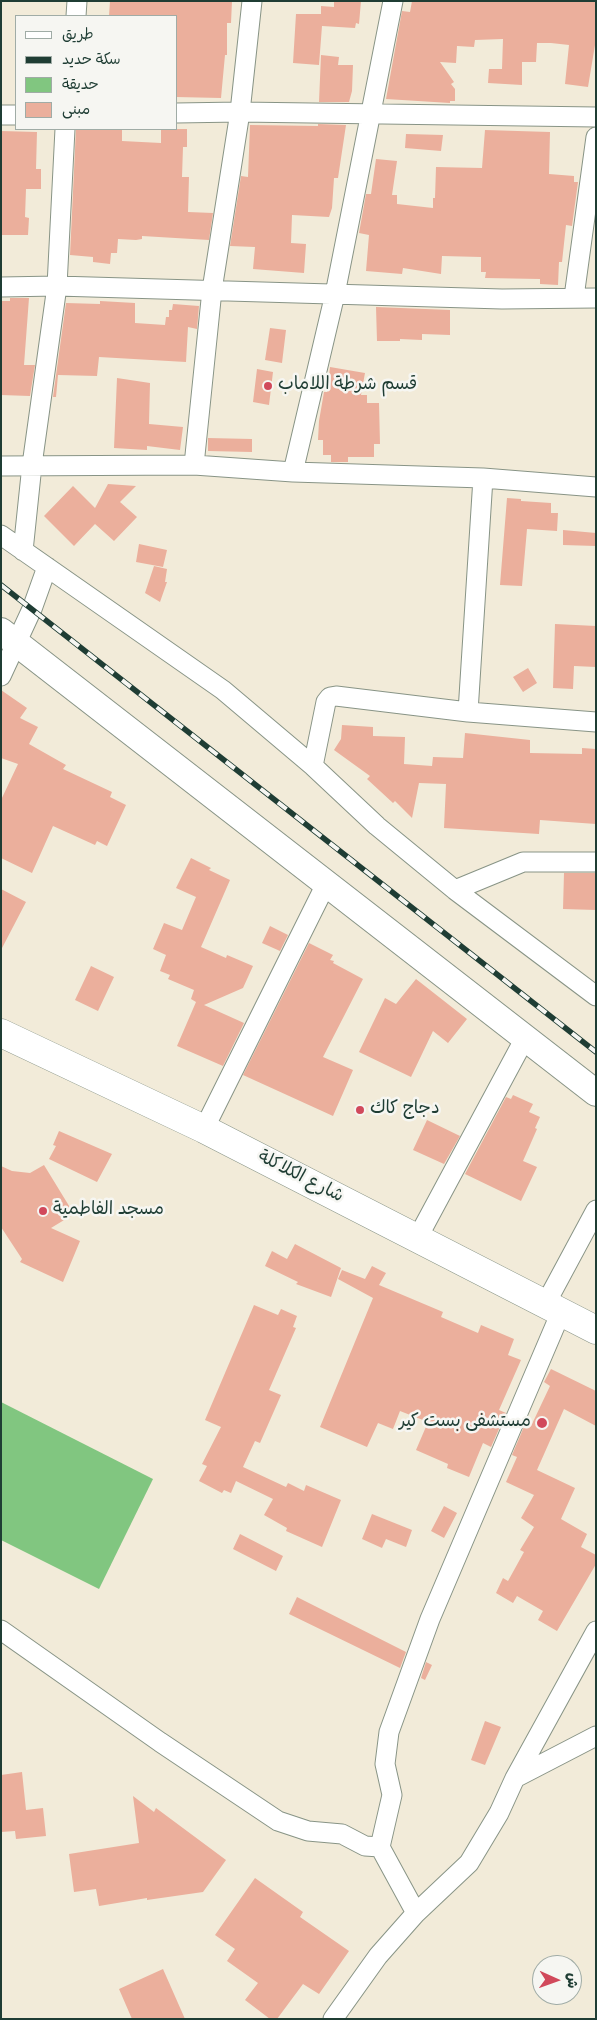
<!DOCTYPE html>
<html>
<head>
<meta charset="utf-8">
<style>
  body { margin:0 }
  #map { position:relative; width:597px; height:2020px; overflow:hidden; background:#f2ebd9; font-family:"Indie Flower","Playpen Sans Arabic",sans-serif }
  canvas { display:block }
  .frame { position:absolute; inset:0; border:2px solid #1f3d34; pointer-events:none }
  .legend { position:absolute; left:15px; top:15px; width:162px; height:115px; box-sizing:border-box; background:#f6f6f2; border:1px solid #a0aca6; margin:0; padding:6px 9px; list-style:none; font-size:15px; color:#1f3d34 }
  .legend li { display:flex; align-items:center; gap:10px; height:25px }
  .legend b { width:25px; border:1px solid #a0aca6 }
  .north { position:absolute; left:532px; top:1955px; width:50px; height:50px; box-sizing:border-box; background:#f6f6f2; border:1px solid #a0aca6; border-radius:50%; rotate:92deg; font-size:14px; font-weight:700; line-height:20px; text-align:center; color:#1f3d34 }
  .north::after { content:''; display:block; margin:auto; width:18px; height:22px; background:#d1495b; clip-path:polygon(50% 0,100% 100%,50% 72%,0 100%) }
</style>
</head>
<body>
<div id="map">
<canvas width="597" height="2020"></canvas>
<div class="frame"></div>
<ul class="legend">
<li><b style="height:6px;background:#fff"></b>طريق</li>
<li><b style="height:6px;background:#1f3d34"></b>سكة حديد</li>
<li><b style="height:14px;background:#81c680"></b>حديقة</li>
<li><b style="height:14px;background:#ebaf9c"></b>مبنى</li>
</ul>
<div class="north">ش</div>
</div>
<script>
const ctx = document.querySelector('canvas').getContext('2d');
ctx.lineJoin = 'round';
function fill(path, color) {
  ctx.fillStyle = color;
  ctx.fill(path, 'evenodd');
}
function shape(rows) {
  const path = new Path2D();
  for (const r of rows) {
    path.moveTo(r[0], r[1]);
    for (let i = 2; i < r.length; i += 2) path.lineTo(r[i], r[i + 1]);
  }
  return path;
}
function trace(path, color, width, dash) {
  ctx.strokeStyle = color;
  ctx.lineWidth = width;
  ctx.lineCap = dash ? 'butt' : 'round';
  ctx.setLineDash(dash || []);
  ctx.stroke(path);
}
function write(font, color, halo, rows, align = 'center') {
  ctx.font = font + ' "Indie Flower","Playpen Sans Arabic",sans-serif';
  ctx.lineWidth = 5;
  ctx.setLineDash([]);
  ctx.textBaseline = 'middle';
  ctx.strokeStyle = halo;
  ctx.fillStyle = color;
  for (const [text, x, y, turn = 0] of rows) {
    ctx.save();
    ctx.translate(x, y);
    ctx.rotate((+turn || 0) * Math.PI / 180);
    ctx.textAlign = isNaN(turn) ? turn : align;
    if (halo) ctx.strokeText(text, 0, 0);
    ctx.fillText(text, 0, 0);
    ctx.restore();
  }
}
fill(shape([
  [1,1402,153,1479,99,1589,1,1540]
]), '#81c680');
fill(shape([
  [110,1,232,1,231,23,227,23,227,55,225,55,221,98,176,97,176,16,109,16],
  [334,1,361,1,359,24,356,23,355,28,322,26,319,65,293,63,296,14,321,14,321,6,334,7],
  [412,1,596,1,596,39,588,87,565,84,569,45,551,43,537,43,536,62,522,62,522,85,488,83,489,69,502,69,503,39,475,40,474,47,457,46,456,63,440,62,454,82,451,84,455,89,455,101,450,101,450,103,386,99,402,11,410,12],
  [321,55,339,57,338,65,353,65,352,91,349,102,319,102],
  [318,124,346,125,338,178,334,178,332,208,329,217,292,215,291,243,306,244,304,273,253,269,255,247,230,246,241,176,248,177,250,125,318,126],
  [76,129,122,129,122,141,161,143,161,129,187,129,187,147,183,147,182,177,189,177,188,212,213,213,209,240,142,236,142,239,136,240,118,239,117,253,111,253,110,264,93,262,93,257,70,255],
  [485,130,550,132,549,174,574,176,574,182,578,182,572,226,566,225,562,262,559,262,558,285,540,284,540,279,485,278,486,272,481,272,481,257,442,256,441,274,403,268,402,274,366,271,369,235,359,233,366,194,371,194,376,159,397,161,392,195,397,195,397,204,433,208,433,198,435,198,436,167,482,168],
  [1,131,37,132,36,169,41,169,41,189,26,189,25,217,29,218,28,235,1,235],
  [406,134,443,135,441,151,405,148],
  [10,298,29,298,24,365,35,365,30,396,1,395,1,301,10,301],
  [100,301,135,303,135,323,165,325,166,317,169,317,169,310,172,310,173,304,199,306,197,329,188,327,186,362,99,357,97,376,58,375,56,397,53,397,66,303,100,304],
  [376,307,450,310,450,335,422,334,422,340,400,339,400,341,377,341],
  [270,328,286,330,282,363,265,360],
  [330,367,365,373,361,395,367,395,367,403,379,403,380,444,374,444,374,457,348,457,348,462,331,462,331,455,323,455,323,440,318,440,319,421,324,392,327,392],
  [257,369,273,372,269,405,253,402],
  [117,378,150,383,149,424,183,427,180,450,147,446,147,450,114,448],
  [208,438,252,439,252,452,208,451],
  [108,484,136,486,120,502,137,517,114,541,95,524,74,546,44,516,73,486,95,508],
  [507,498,521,499,521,501,551,503,551,513,558,513,557,531,527,529,522,586,500,585],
  [563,530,596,533,596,546,563,545],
  [139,544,167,550,163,567,136,562],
  [154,566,167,569,165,582,167,582,160,602,145,593],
  [555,624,596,626,596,667,574,666,573,689,553,688],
  [528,668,537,683,523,692,513,677],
  [1,690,27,708,20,718,38,727,29,744,66,765,63,769,112,792,110,797,126,805,107,846,97,841,95,845,53,826,32,873,1,858,1,800,18,764,1,758],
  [342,725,373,727,373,736,405,737,404,764,432,766,433,757,463,758,465,733,530,740,530,753,582,754,582,748,596,749,596,824,540,820,539,834,444,828,446,784,419,783,412,818,395,801,393,803,367,779,370,776,334,750,341,739],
  [191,858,211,868,209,870,230,880,201,947,226,958,227,955,253,966,243,988,204,1005,244,1023,223,1066,177,1046,196,1002,191,999,194,990,168,979,170,975,160,971,166,955,153,949,164,923,182,930,196,897,176,888],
  [564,873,596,873,596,910,563,909],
  [1,889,26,902,1,950],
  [270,926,288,935,280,951,262,943],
  [309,943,333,955,330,960,334,961,333,963,363,979,323,1057,353,1070,333,1116,243,1075],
  [91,966,114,977,98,1011,75,1000],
  [416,979,467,1019,448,1043,433,1031,411,1077,359,1052,385,998,396,1004],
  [513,1095,533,1104,529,1112,540,1117,535,1128,537,1129,523,1161,537,1167,521,1201,465,1174,506,1097,511,1099],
  [427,1120,460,1136,444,1164,413,1150],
  [59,1131,112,1154,97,1182,49,1159,56,1146,53,1145],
  [44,1165,74,1214,51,1228,80,1241,63,1282,20,1262,22,1259,1,1227,1,1166,12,1171,30,1173],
  [295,1244,341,1268,331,1297,296,1284,298,1282,265,1266,272,1251,287,1259],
  [372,1266,386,1273,379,1285,443,1312,441,1317,478,1333,481,1325,514,1339,508,1355,521,1360,499,1410,506,1413,491,1447,483,1443,469,1477,447,1468,448,1464,416,1450,428,1422,400,1411,393,1429,378,1423,367,1447,320,1427,373,1298,338,1279,342,1270,365,1279],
  [254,1305,278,1315,281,1309,297,1316,293,1327,296,1328,269,1390,281,1395,260,1443,255,1441,243,1467,286,1487,288,1483,304,1491,306,1485,341,1500,322,1547,286,1531,287,1528,264,1515,273,1499,236,1481,231,1493,224,1490,222,1493,199,1481,207,1466,202,1464,221,1427,205,1420],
  [551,1369,596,1391,596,1426,564,1409,537,1470,575,1488,561,1519,587,1534,581,1547,596,1555,596,1564,557,1631,538,1620,543,1611,517,1596,513,1603,496,1593,503,1578,508,1581,524,1552,520,1550,534,1527,521,1518,534,1495,506,1482,517,1457,512,1455,526,1422,532,1424,550,1386,544,1382],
  [444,1506,457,1513,444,1538,431,1531],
  [372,1514,412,1530,406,1547,386,1539,382,1548,362,1539],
  [240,1534,283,1556,276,1571,233,1549],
  [297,1597,406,1652,400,1668,289,1614],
  [426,1662,432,1665,425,1680,421,1678],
  [485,1721,501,1727,485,1765,471,1760],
  [22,1772,26,1810,43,1808,46,1836,16,1839,15,1831,1,1832,1,1775],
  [133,1796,154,1812,156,1808,226,1860,203,1892,147,1900,147,1898,99,1906,96,1889,74,1892,69,1854,139,1843],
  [255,1878,303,1912,300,1917,349,1951,319,1994,303,1984,277,2019,270,2019,245,2000,258,1983,227,1961,235,1949,215,1935],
  [163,1969,185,2019,132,2019,119,1989]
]), '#ebaf9c');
const street = shape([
  [76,16,77,1],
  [176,113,240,112,596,117],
  [1,115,16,115],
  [1,287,57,286,502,299,596,298],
  [574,297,596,137],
  [194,465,212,290,240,112,252,1],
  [1,466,194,465,293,472,483,478,596,487],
  [293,472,335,294,393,1],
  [1,535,223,690,313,766,377,826,455,890,596,996],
  [23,551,32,465,57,286,65,129],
  [1,676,32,609,47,567],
  [468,712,483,478],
  [313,766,326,702,330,697,336,696,468,712,596,722],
  [455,890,523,862,596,862],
  [204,1129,326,884],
  [418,1237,525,1038],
  [546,1303,596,1210],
  [1,1630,160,1742,278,1821,308,1831,342,1834,365,1846,380,1847],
  [515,1778,596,1736],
  [416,1913,380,1847,392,1795,385,1764,389,1732,430,1619,561,1312],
  [333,2019,378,1956,416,1913,469,1863,499,1813,515,1778,596,1631]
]);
const secondary = shape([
  [1,631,596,1093]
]);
const primary = shape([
  [1,1033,204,1129,596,1330]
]);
trace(street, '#889486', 21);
trace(secondary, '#889486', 28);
trace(primary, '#889486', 29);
trace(street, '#fff', 19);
trace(secondary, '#fff', 26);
trace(primary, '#fff', 28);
const rail = shape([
  [1,585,596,1052]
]);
trace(rail, '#1f3d34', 5.5);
trace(rail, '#f6f6f2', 4, [11]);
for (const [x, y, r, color] of [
  [268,386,5,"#d1495b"],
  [360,1110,5,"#d1495b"],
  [43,1211,5,"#d1495b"],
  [542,1423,6,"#d1495b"]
]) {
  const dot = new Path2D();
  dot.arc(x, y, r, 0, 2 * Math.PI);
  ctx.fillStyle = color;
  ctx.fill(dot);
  trace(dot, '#f6f6f2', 2);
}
write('18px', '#1f3d34', '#f6f6f2', [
  ["قسم شرطة اللاماب",278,386],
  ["دجاج كاك",370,1110],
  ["مسجد الفاطمية",53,1211],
  ["مستشفى بست كير",531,1423,"right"]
], 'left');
write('18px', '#1f3d34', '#f6f6f2', [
  ["شارع الكلاكلة",300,1178,27]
]);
</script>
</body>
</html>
